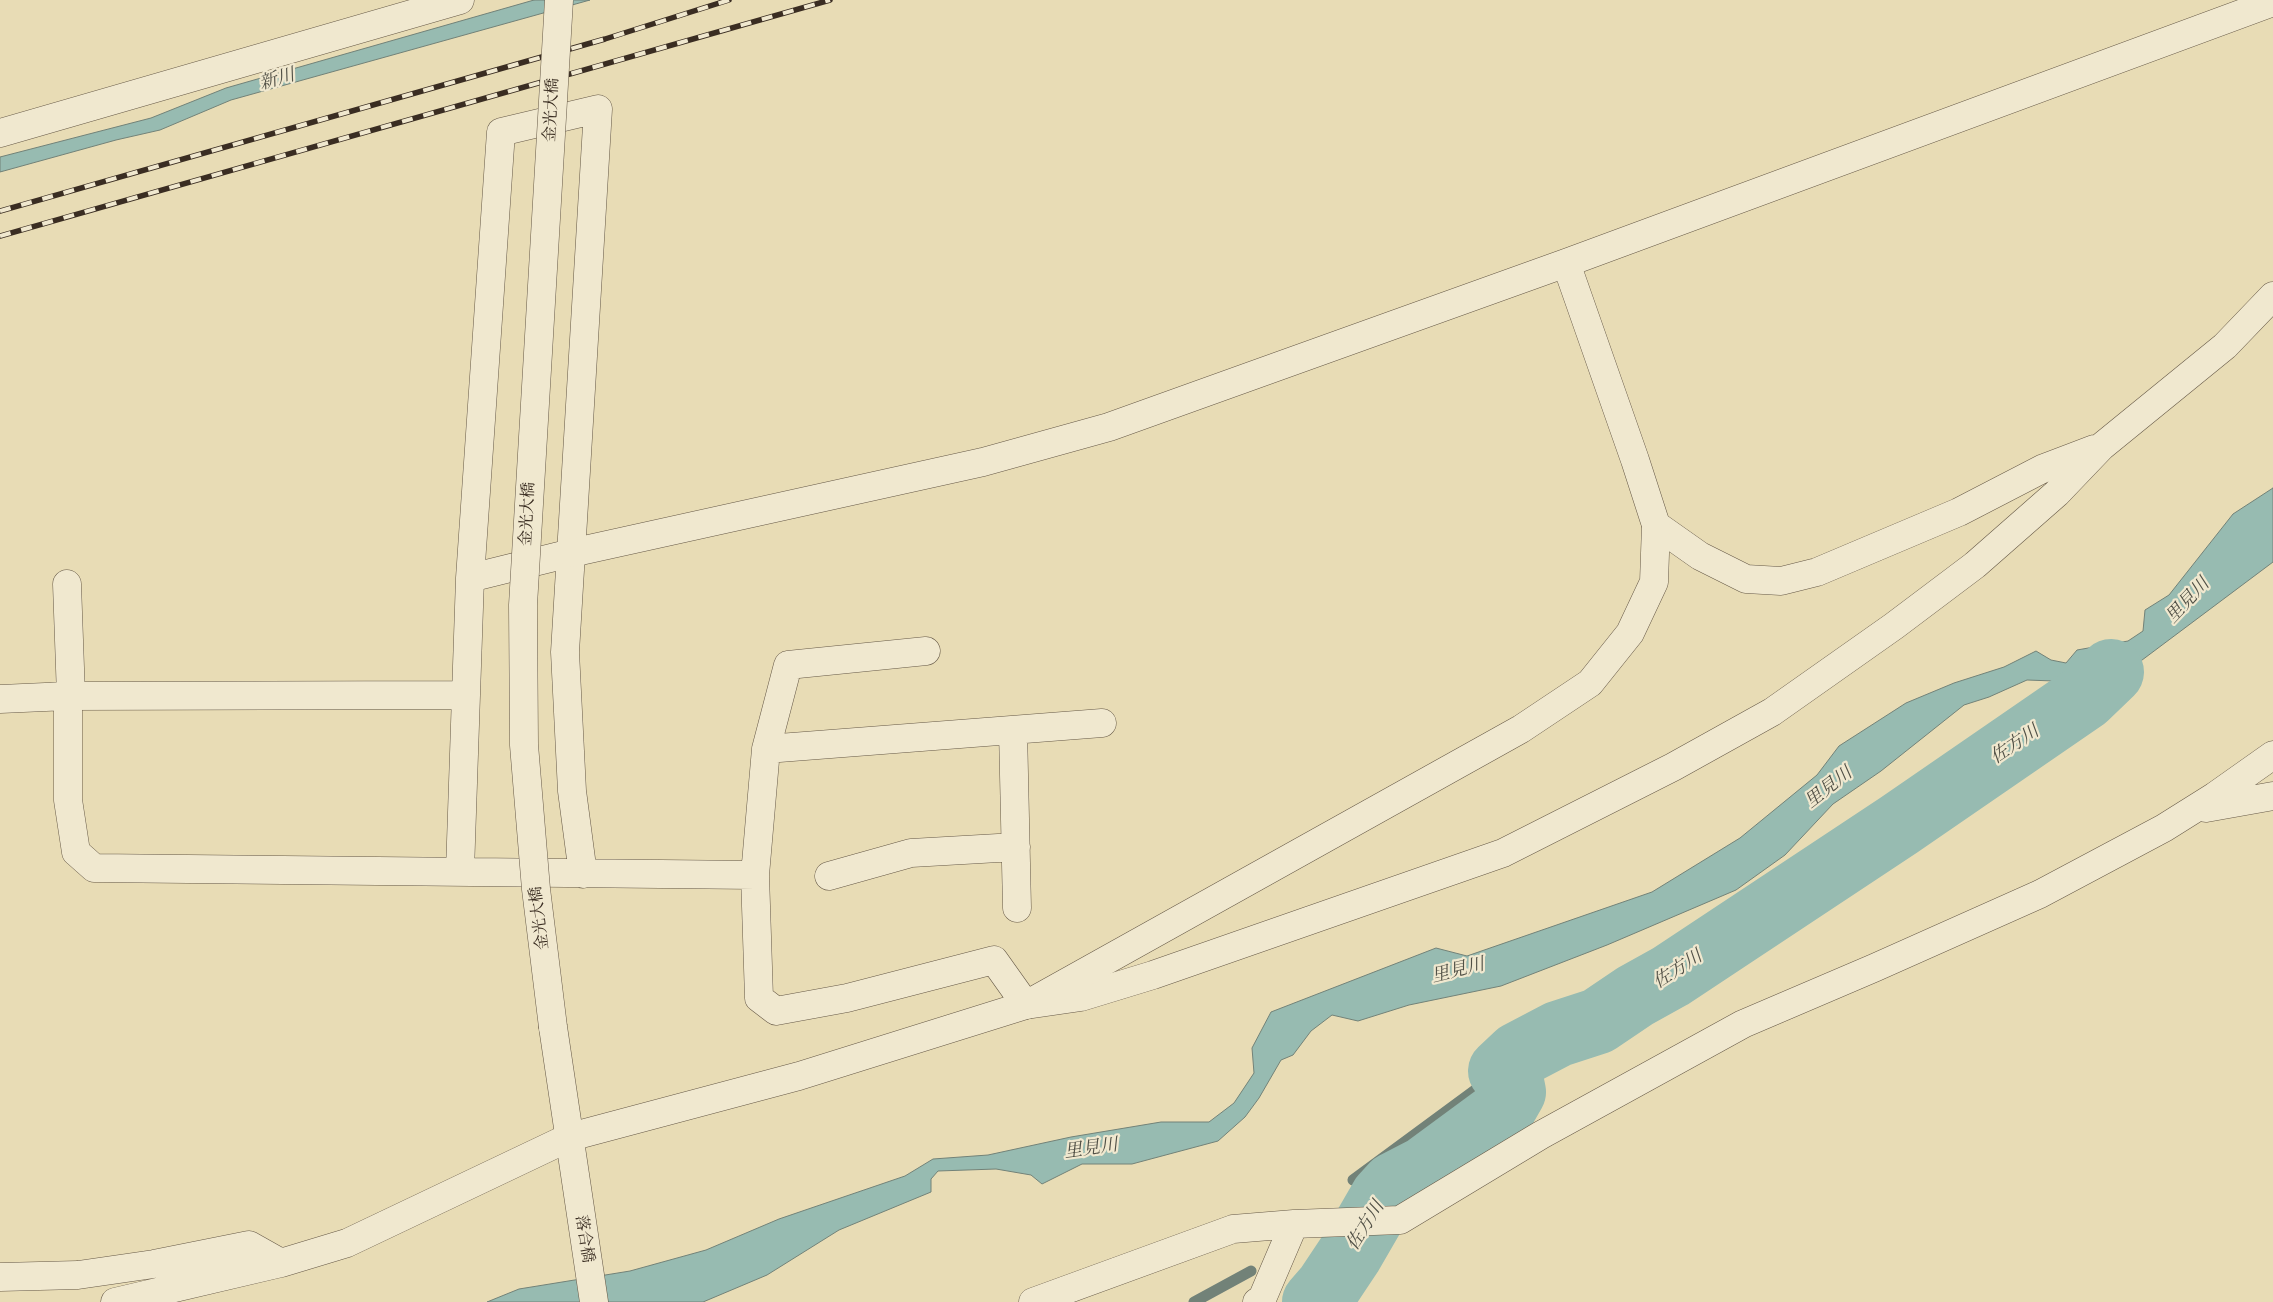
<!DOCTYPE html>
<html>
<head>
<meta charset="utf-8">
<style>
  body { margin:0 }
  canvas { display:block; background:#e8dcb5 }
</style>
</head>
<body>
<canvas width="2273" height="1302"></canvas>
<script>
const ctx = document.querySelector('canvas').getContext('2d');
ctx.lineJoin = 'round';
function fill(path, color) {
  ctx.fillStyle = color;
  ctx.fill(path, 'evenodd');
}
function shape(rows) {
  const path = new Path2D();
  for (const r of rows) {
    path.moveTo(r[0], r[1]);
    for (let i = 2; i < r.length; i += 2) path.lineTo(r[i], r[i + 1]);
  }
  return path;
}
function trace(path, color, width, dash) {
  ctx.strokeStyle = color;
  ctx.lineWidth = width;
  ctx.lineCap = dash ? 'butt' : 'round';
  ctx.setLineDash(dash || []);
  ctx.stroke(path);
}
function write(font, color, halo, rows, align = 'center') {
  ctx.font = font + ' "Gentium Book Plus","Noto Serif JP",serif';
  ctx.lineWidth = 4.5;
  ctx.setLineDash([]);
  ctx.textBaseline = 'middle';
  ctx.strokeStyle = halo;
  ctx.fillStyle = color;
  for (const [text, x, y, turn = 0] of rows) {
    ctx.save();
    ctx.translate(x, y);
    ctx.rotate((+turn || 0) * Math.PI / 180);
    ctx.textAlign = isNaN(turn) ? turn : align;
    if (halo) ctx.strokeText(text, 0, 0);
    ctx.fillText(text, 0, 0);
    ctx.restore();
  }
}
const water = shape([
  [534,0,590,0,231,100,160,130,116,140,0,172,0,157,151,118,226,88,534,0],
  [2273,488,2273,562,2086,702,2082,692,2054,681,2027,680,1989,697,1964,705,1881,771,1833,804,1785,855,1736,890,1607,945,1501,986,1409,1005,1358,1021,1332,1015,1311,1031,1293,1055,1281,1060,1259,1098,1245,1117,1218,1141,1132,1164,1082,1164,1042,1184,1031,1175,996,1169,938,1171,931,1179,931,1192,839,1230,767,1275,703,1302,487,1302,519,1289,630,1271,706,1250,779,1219,905,1176,933,1159,988,1155,1071,1137,1161,1122,1209,1122,1234,1103,1254,1073,1252,1048,1271,1012,1436,948,1467,956,1652,892,1740,838,1817,775,1839,746,1906,703,1954,683,2004,667,2036,651,2051,660,2066,663,2077,650,2128,641,2143,631,2145,610,2169,595,2233,514,2273,488]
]);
fill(water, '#97bbb1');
trace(water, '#728278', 1);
trace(shape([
  [1353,1180,1501,1071],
  [1194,1302,1251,1271]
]), '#728278', 11);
trace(shape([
  [1315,1302,1328,1287,1350,1254,1383,1197,1394,1185,1425,1169,1501,1113,1513,1092,1511,1082,1501,1071,1518,1055,1558,1034,1598,1021,1635,996,1671,976,1899,825,2085,697,2111,672]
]), '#97bbb1', 66);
const minor = shape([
  [0,133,460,0],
  [1656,525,1700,556,1746,579,1781,581,1817,572,1959,512,2044,468,2094,449],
  [470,578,571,553],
  [67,584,71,696],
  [466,695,470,578,501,132,598,109,565,652,572,791,583,874],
  [68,696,466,695,460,871],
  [0,699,68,696,68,800,76,852,94,868,755,875,759,998,776,1011,847,998,994,960,1026,1005,1081,997,1153,975,1503,853,1673,767,1772,712,1894,626,1975,565,2057,493,2101,447,2225,346,2273,296],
  [1013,730,1017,908],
  [766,749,1102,723],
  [2206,808,2273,796],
  [755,875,766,749,788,665,926,651],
  [829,876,911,853,1016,847],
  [0,1277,78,1275,154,1264,249,1245,281,1263],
  [115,1302,281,1263,347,1243,570,1137],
  [1033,1302,1233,1229,1294,1224,1400,1220,1541,1135,1743,1024,1874,968,2040,894,2164,828,2215,796,2273,755],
  [1257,1302,1262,1299,1294,1224]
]);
const tertiary = shape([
  [571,553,983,462,1109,427,1566,263,2273,2],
  [553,1027,594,1302],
  [570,1137,799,1076,1026,1005,1521,729,1590,683,1630,633,1654,582,1656,525,1635,460,1566,263]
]);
trace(minor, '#665947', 29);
trace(tertiary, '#665947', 29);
trace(minor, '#f0e8cf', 28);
trace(tertiary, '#f0e8cf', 28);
const rail = shape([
  [0,211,605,39,729,0],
  [0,236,830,0]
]);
trace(rail, '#3a2d22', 5.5);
trace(rail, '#f0e8cf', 4, [11]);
const tertiaryBridge = shape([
  [553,1027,536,889,524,745,523,605,559,0]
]);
trace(tertiaryBridge, '#665947', 29, []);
trace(tertiaryBridge, '#f0e8cf', 28);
write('16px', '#3a2d22', '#f0e8cf', [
  ["金光大橋",552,110,-87],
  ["金光大橋",528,514,-87],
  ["金光大橋",540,918,-97],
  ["落合橋",584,1239,81]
]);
write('italic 18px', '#515046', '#f0e8cf', [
  ["新川",277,80,-16],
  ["里見川",2188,601,-47],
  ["佐方川",2015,745,-34],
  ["里見川",1829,788,-38],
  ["佐方川",1678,970,-33],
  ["里見川",1458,971,-14],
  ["里見川",1091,1149,-8],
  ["佐方川",1366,1226,-58]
]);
</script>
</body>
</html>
